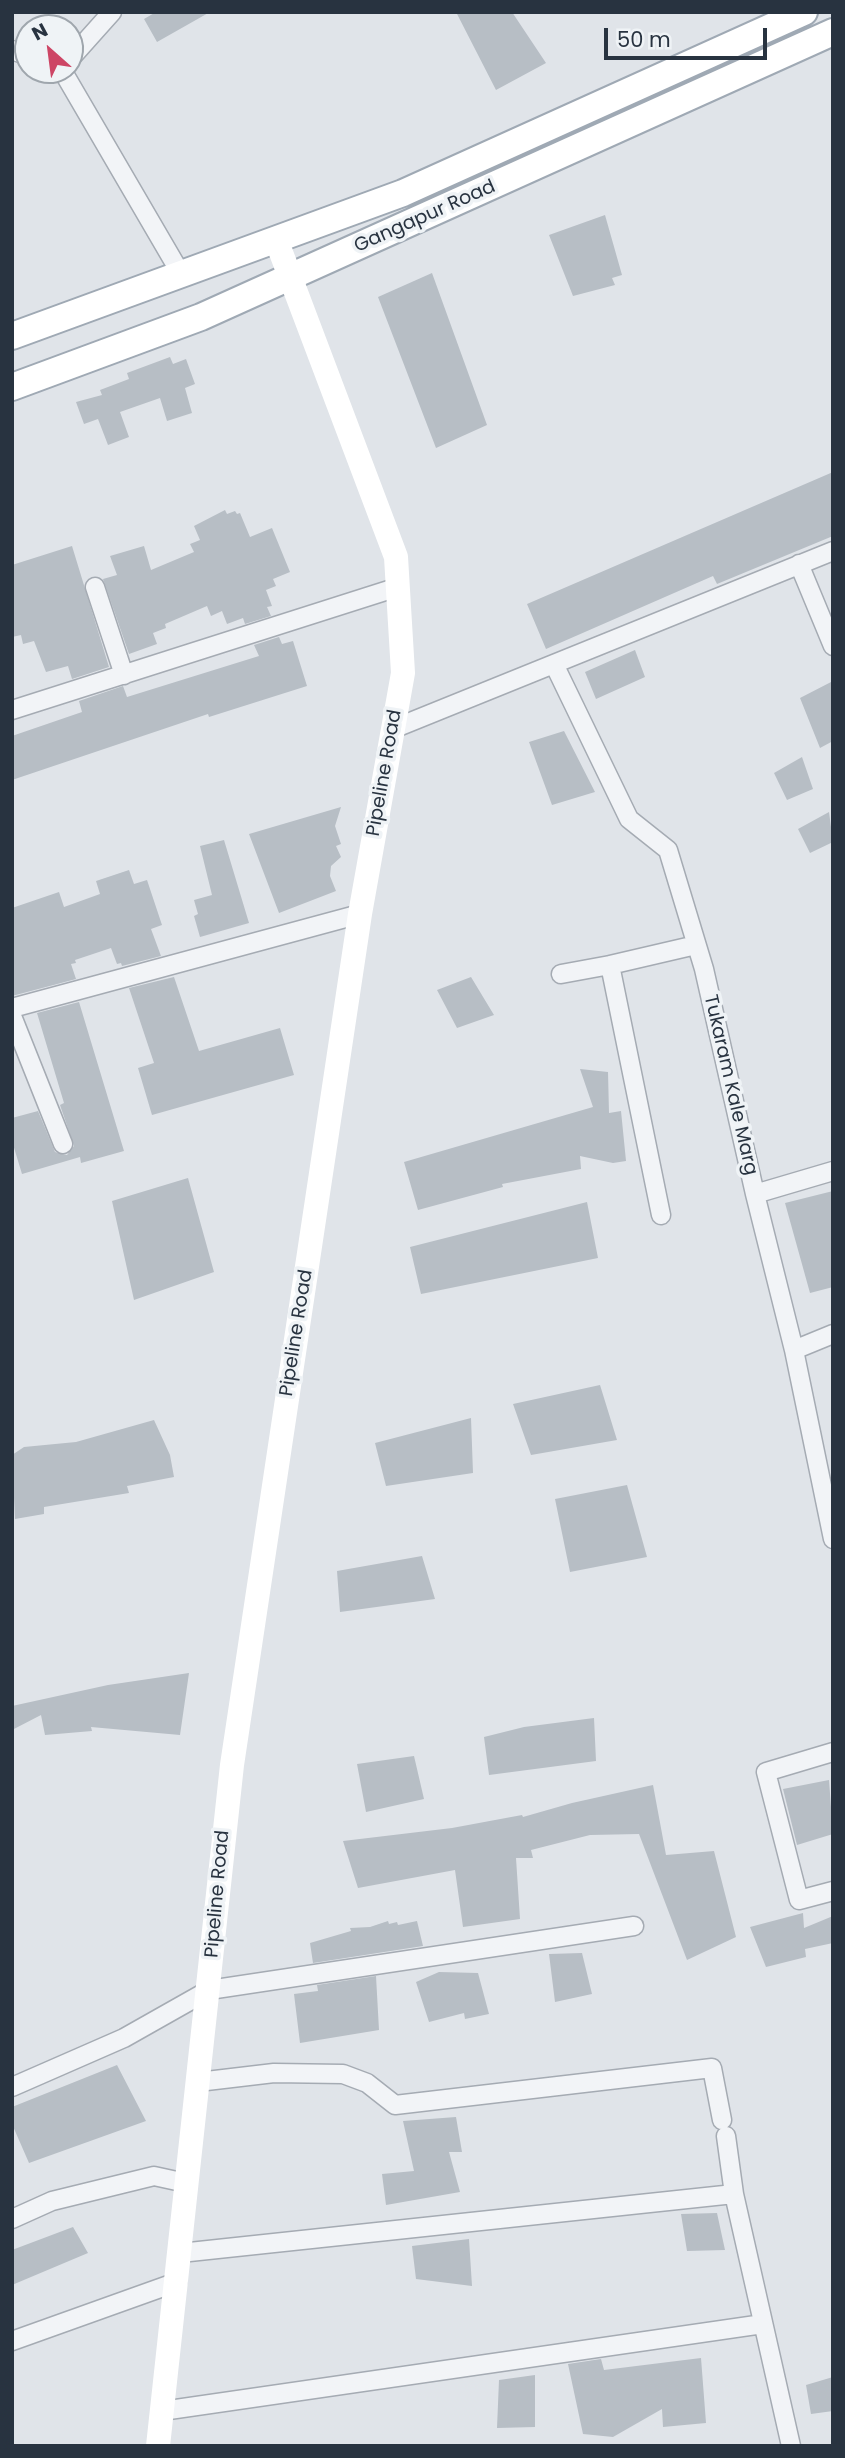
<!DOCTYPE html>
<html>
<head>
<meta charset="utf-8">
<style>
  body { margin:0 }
  #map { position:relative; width:845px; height:2458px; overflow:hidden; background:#e0e4e9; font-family:Poppins,sans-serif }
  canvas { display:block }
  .frame { position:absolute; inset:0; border:14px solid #283340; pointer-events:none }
  .north { position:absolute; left:14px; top:14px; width:70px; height:70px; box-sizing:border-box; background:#eff3f6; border:2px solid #9fa6ad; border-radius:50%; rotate:332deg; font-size:19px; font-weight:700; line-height:28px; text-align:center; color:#283340 }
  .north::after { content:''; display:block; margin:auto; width:24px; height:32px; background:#cd4565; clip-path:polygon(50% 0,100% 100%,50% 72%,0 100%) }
  .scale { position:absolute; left:604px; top:28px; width:163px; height:32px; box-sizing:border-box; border:4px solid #283340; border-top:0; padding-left:9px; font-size:21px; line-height:24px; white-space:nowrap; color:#283340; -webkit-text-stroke:5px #eff3f6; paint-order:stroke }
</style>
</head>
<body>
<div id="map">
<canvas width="845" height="2458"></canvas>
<div class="frame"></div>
<div class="north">N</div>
<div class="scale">50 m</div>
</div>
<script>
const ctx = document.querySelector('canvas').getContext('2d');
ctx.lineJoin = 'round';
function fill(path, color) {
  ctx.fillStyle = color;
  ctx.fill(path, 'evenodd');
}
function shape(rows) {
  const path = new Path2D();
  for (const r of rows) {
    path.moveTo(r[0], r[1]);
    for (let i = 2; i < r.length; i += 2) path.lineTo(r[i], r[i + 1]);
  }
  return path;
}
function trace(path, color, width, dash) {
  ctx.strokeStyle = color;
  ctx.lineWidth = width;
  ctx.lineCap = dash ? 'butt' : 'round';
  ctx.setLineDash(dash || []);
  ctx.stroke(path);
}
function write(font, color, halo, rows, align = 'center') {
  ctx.font = font + ' Poppins,sans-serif';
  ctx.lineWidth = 7;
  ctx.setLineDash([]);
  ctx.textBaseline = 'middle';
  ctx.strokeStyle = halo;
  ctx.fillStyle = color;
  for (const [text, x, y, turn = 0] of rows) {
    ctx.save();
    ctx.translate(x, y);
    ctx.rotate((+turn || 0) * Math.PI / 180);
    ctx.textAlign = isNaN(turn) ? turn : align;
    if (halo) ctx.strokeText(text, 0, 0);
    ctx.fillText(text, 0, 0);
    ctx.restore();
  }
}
fill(shape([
  [156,12,210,12,157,42,144,19],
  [456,12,512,12,546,63,496,90],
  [605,215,622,275,612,278,615,285,573,296,549,235],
  [432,273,487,425,436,448,378,297],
  [170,357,173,364,186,359,195,384,185,388,192,413,167,421,160,398,120,412,129,437,108,445,98,419,84,424,76,402,102,395,100,390,129,379,127,373],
  [833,472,833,536,717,584,713,576,546,649,527,604],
  [225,510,227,514,235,511,237,514,240,513,250,537,272,528,290,572,273,579,276,586,266,590,272,606,267,607,271,616,245,624,243,618,227,624,222,611,211,616,207,606,165,624,166,628,153,633,157,644,129,654,103,579,117,575,110,556,144,546,151,570,194,552,190,544,200,540,194,526],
  [72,546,109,667,72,679,68,666,46,672,34,641,23,644,21,635,12,637,12,565],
  [279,637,282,644,293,641,307,686,209,717,208,714,12,780,12,736,82,712,79,701,123,686,127,697,259,656,254,645],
  [635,650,645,677,596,699,585,672],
  [833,681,833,741,820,748,800,698],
  [564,731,595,792,552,805,529,742],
  [802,757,813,789,787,800,774,773],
  [341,807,335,826,341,844,336,846,341,857,331,866,330,876,336,891,279,913,249,834],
  [829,812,833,842,810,853,798,829],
  [224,840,249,923,200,937,194,916,198,914,194,900,212,895,200,846],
  [129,870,134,884,147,880,162,925,151,929,161,956,122,966,121,963,117,964,111,948,75,960,76,963,71,964,76,979,12,996,12,908,59,892,64,907,100,894,96,881],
  [174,977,199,1051,280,1028,294,1075,152,1115,138,1068,154,1063,129,988],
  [471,977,494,1015,457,1028,437,990],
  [79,1002,124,1151,81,1163,80,1157,22,1174,12,1141,12,1118,38,1111,55,1152,67,1155,74,1146,60,1105,64,1103,37,1013],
  [580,1069,608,1072,609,1113,621,1111,626,1161,613,1163,580,1156,581,1169,502,1184,503,1187,418,1210,404,1162,593,1107],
  [188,1178,214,1272,134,1300,112,1201],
  [833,1191,833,1287,810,1293,785,1203],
  [587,1202,598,1258,421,1294,410,1247],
  [600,1385,617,1440,531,1455,513,1404],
  [471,1418,473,1473,386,1486,375,1443],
  [154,1420,170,1455,174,1477,127,1486,129,1493,44,1507,44,1514,15,1519,12,1455,24,1447,76,1442],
  [627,1485,647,1557,570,1572,555,1499],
  [422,1556,435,1599,340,1612,337,1571],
  [189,1673,180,1735,91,1727,92,1731,45,1735,41,1715,12,1730,12,1706,108,1685],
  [594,1718,596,1761,489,1775,484,1737,524,1727],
  [414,1756,424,1799,366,1812,357,1764],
  [829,1780,833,1834,797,1845,783,1789],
  [653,1785,666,1855,714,1851,736,1937,687,1960,639,1834,590,1835,531,1850,533,1858,516,1858,520,1919,463,1927,455,1870,358,1888,343,1841,452,1828,522,1815,523,1817,572,1803],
  [803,1913,804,1928,833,1916,833,1943,805,1949,806,1957,766,1967,750,1927],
  [388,1921,389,1924,397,1922,398,1925,417,1921,423,1946,313,1963,310,1943,351,1931,350,1928,370,1927],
  [582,1953,592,1994,555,2002,549,1954],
  [439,1972,478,1973,489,2014,465,2019,464,2013,429,2022,416,1982],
  [376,1976,379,2030,300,2043,294,1994,318,1991,317,1985],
  [117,2065,146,2121,29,2163,12,2124,12,2107],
  [456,2117,462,2152,449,2152,460,2192,386,2205,382,2174,414,2171,403,2121],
  [717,2213,725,2250,687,2251,681,2214],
  [73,2227,88,2253,12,2285,12,2250],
  [469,2239,472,2286,416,2279,412,2246],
  [701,2358,706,2423,663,2427,662,2409,613,2437,583,2434,568,2364,601,2359,604,2370],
  [535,2375,535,2427,497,2428,499,2380],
  [833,2377,833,2411,811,2414,806,2385]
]), '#b7bec5');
const street = shape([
  [12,50,28,56],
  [70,59,112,12],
  [62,70,181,274],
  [799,564,833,646],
  [95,587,124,675],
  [554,664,629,819,668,850,704,969,755,1194,794,1350,833,1539],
  [12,710,398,587],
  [393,729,833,551],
  [561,974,610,965],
  [12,1008,360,914],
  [12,1016,63,1144],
  [755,1194,833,1171],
  [661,1215,610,965,696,945],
  [794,1350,833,1334],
  [833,1752,766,1772,799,1900,833,1891],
  [198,2082,274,2073,343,2074,367,2083,395,2105,712,2068,722,2120],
  [12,2087,124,2038,209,1990,634,1926],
  [726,2136,734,2194],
  [12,2219,52,2201,154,2176,186,2183],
  [180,2253,734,2194,791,2446],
  [12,2341,177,2282],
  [162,2411,763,2324]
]);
const primary = shape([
  [12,336,403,193,804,12],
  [12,387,201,317,833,32]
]);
trace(street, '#a5abb3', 21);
trace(primary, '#9fa9b4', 30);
trace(street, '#f2f4f7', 18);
trace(shape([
  [158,2446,232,1765,360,914,403,673,396,557,277,242]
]), '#fff', 24);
trace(primary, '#fff', 26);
write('19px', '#283340', '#eff3f6', [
  ["Gangapur Road",425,217,-24],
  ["Pipeline Road",385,773,-80],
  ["Tukaram Kale Marg",730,1085,77],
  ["Pipeline Road",297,1333,-81],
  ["Pipeline Road",218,1894,-85]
]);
</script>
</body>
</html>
